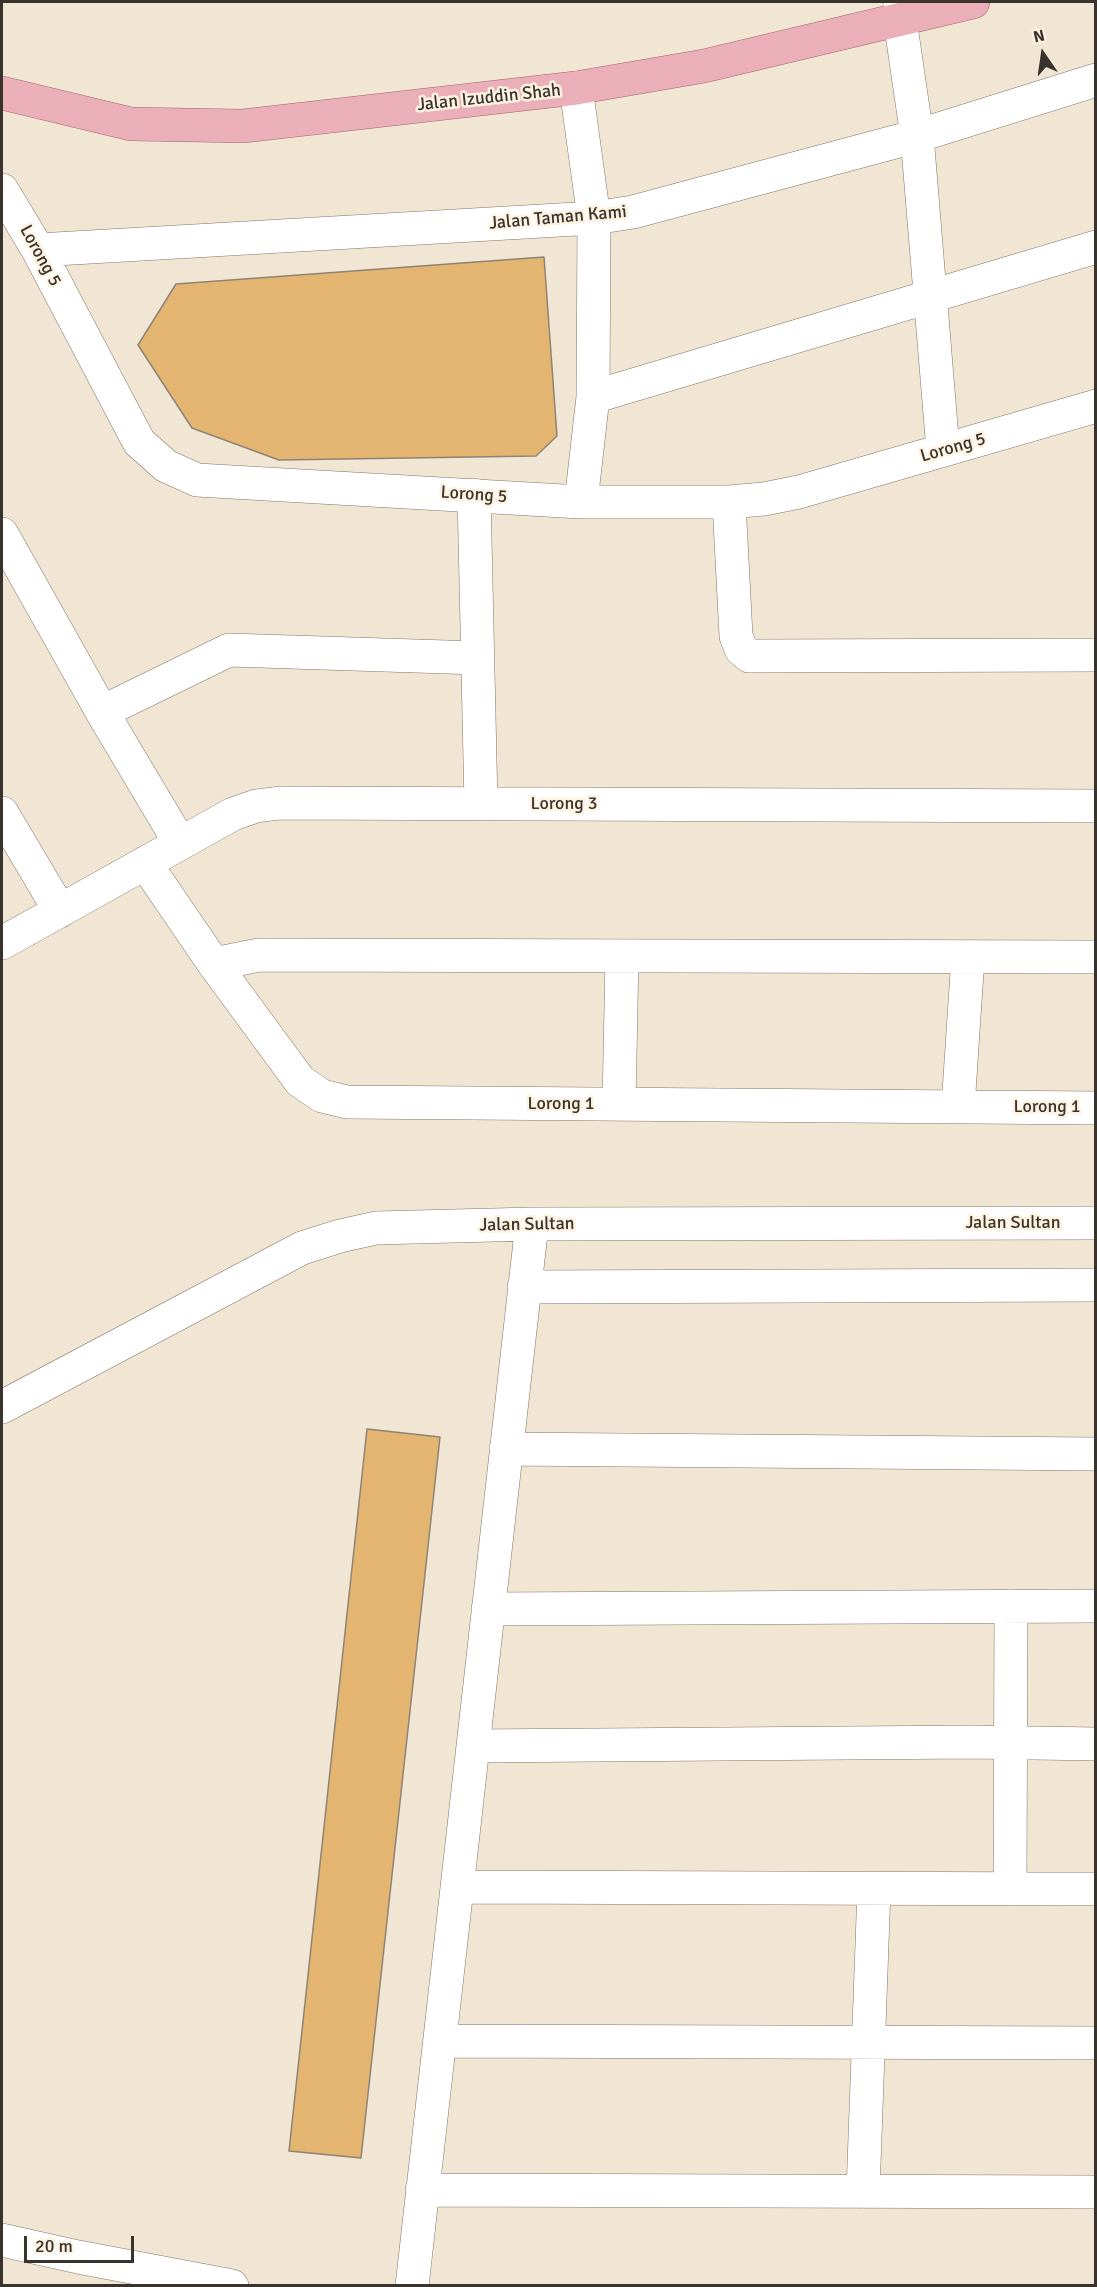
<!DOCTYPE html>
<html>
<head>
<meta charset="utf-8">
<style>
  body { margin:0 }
  #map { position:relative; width:1097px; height:2287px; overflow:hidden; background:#f1e5d4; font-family:Signika,sans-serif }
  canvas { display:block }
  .frame { position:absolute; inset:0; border:3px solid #38332d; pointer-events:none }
  .north { position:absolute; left:1013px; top:24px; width:60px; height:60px; -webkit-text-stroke:4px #fef2e1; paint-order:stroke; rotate:347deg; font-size:16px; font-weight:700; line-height:24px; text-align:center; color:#38332d }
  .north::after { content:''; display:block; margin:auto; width:21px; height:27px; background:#38332d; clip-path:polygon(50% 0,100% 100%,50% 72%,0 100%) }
  .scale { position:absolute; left:24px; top:2236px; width:110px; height:27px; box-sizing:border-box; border:3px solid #38332d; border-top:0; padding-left:8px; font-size:18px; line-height:21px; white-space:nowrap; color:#38332d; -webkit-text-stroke:4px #fef2e1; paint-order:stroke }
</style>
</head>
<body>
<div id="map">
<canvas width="1097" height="2287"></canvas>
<div class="frame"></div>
<div class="north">N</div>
<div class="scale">20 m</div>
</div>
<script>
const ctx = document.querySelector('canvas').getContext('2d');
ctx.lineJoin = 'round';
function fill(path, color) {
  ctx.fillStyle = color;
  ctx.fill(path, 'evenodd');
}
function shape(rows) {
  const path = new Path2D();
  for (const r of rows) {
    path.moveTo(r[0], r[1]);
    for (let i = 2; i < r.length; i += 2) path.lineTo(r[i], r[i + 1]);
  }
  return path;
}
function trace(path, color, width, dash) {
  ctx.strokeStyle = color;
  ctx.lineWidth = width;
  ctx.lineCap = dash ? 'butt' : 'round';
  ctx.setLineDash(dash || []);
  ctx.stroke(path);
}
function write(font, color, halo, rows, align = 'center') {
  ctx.font = font + ' Signika,sans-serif';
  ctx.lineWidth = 5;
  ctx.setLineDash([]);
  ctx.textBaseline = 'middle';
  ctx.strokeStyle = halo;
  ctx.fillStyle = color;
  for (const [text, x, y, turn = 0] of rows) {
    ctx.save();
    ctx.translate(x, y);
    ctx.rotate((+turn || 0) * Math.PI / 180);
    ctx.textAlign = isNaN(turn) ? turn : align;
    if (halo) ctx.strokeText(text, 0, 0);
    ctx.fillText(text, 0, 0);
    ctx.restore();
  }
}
const building = shape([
  [544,257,557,436,536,456,279,460,192,428,138,345,176,284,544,257],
  [367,1429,440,1437,361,2158,289,2151,367,1429]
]);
fill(building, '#e3b571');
trace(building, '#8e8374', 1.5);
const minor = shape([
  [900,2,900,20,917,136,943,450],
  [576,88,594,218,593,397,581,502],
  [2,190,38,250,139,442,166,466,197,480,581,502,729,502,764,499,799,492,1096,406],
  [38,250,594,218,633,212,917,136,1096,80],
  [593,397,1096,247],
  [474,495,481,804],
  [729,502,736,636,741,649,749,656,1096,655],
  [2,534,102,712,180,843],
  [102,712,229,650,478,658],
  [2,813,60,911],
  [145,863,214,964,300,1081,322,1096,347,1102,1096,1108],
  [2,943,233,814,256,806,280,803,1096,806],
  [214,964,259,955,1096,957],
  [619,1104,622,956],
  [958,1107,968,957],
  [524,1287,1096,1285],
  [2,1407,302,1248,340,1236,376,1228,532,1224,1096,1223],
  [506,1449,1096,1454],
  [488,1609,1096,1606],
  [473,1746,972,1742,1096,1744],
  [457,1887,1096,1889],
  [1010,1889,1011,1606],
  [440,2041,1096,2043],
  [422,2190,1096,2192],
  [863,2192,874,1889],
  [2,2240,78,2257,232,2286],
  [412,2286,532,1224]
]);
const major = shape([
  [2,93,131,124,243,126,576,88,704,66,973,2]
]);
trace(minor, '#817667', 34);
trace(major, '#a46169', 34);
trace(minor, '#fff', 33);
trace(major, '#ebafb9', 33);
write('18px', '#38332d', '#fef2e1', [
  ["Jalan Izuddin Shah",489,98,-6],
  ["Jalan Taman Kami",558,218,-5],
  ["Lorong 5",40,256,61],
  ["Lorong 5",953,448,-16],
  ["Lorong 5",474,495,4],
  ["Lorong 3",564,804],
  ["Lorong 1",561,1104],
  ["Lorong 1",1047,1107],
  ["Jalan Sultan",1013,1223],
  ["Jalan Sultan",527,1225,-1]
]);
</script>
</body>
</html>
